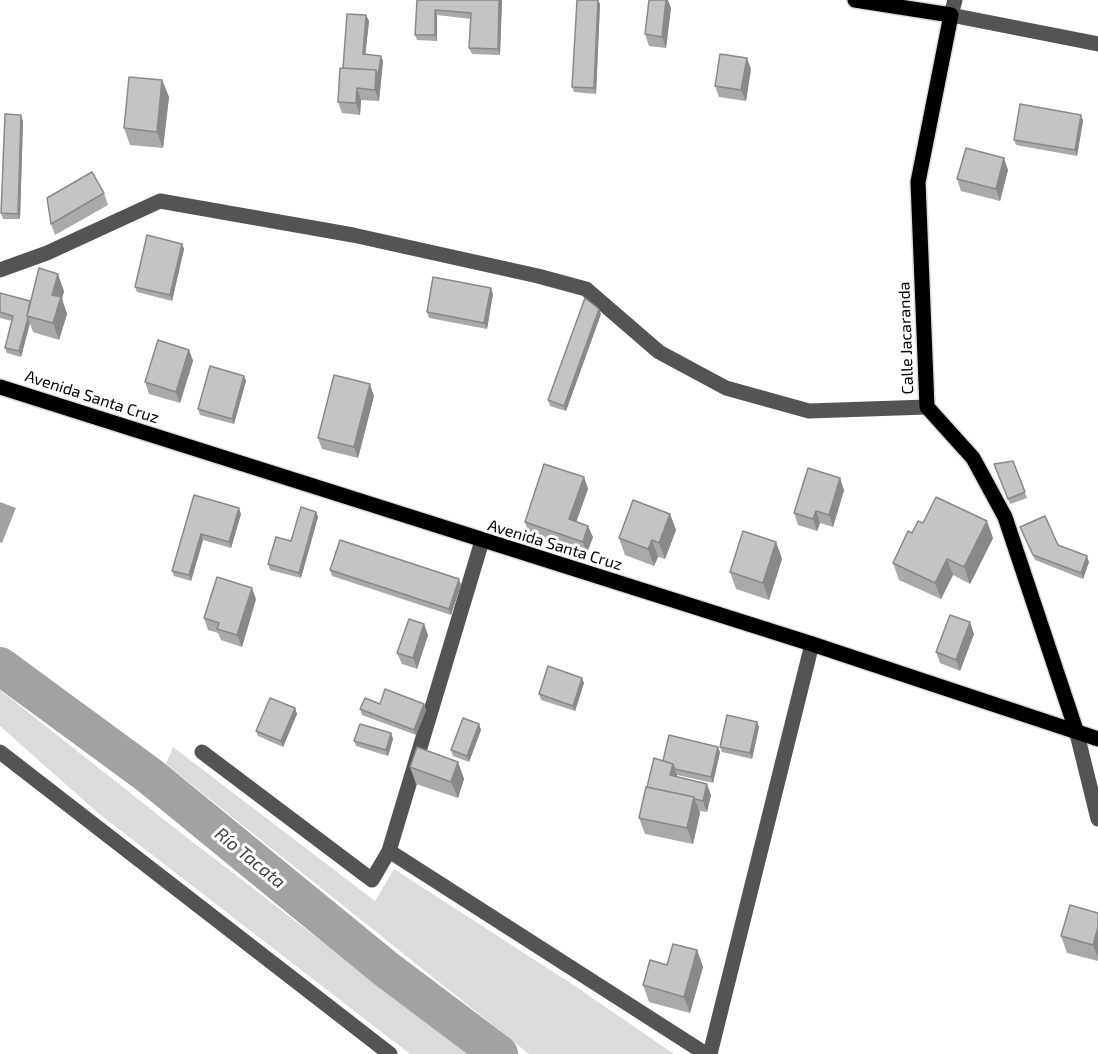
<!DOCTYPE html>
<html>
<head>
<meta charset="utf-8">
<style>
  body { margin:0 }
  canvas { display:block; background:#fff }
</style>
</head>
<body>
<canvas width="1098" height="1054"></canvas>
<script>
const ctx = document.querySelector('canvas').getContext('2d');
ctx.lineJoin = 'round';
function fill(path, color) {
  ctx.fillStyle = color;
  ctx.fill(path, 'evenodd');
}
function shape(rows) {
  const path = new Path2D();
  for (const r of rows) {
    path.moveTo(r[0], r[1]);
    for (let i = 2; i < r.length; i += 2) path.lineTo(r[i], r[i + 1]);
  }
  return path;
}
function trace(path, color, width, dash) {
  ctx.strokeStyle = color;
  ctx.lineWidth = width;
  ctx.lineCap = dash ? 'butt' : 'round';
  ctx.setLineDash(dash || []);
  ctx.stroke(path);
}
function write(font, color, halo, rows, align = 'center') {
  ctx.font = font + ' "Exo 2",sans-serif';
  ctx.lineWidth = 6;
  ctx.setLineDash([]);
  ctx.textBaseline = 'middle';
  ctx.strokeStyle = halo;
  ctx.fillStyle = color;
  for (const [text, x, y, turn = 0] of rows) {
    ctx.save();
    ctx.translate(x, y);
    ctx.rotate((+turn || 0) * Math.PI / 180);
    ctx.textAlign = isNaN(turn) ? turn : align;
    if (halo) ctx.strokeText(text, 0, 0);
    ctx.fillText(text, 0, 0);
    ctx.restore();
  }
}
fill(shape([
  [0,690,172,826,468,1054,410,1054,98,813,0,726],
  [173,747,375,901,394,869,575,986,674,1054,529,1054,166,764]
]), '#dbdbdb');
fill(shape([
  [0,502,16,508,2,543,0,542]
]), '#a2a2a2');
trace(shape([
  [0,666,150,776,386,969,499,1054]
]), '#a2a2a2', 38);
const major = shape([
  [855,0,951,15,918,182,927,407,973,458,1005,517,1076,730],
  [0,387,812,644,1098,739]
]);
trace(major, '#dbdbdb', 18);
trace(shape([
  [955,0,951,15,1098,44],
  [0,270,47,253,160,201,353,235,538,276,586,289,659,352,726,388,809,411,927,407],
  [1076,730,1098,819],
  [0,752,390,1054],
  [202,752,372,880,389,851,482,541],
  [389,851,706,1054],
  [710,1054,812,644]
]), '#545454', 15);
trace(major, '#000', 15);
fill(shape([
  [417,0,502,0,500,55,472,54,469,48,471,19,437,15,437,41,417,40,415,35],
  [600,4,596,94,574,92,572,87],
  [671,8,666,48,649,46,645,34],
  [366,15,369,21,365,54,383,61,379,101,361,100,360,115,342,113,338,102,343,68],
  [751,69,746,101,719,97,715,86],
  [162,80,169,97,163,148,130,145,124,128],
  [1081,115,1083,121,1077,156,1016,145,1014,140],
  [23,121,20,219,3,219,1,213],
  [1008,170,1000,201,961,191,957,179],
  [104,193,108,205,55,235,51,224],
  [182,244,184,249,172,301,137,292,135,287],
  [64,291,62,299,67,314,59,340,33,332,30,323,21,357,7,353,5,348,12,321,0,318,0,293,30,301],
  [493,294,487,329,429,318,427,312],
  [601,314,566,411,550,406,548,400],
  [189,350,193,361,180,403,149,394,145,382],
  [244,376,246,381,234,424,200,415,198,409],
  [374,396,358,458,322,449,318,438],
  [1013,461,1027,498,1010,504,994,464],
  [584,477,588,489,576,522,593,537,587,553,529,534,525,522],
  [844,490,833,527,820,523,817,531,798,525,794,513],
  [194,495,241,514,231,548,203,540,191,581,174,576,172,571],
  [316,512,318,517,301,578,270,570,268,564,291,541],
  [670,514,676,530,665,559,658,557,654,566,625,555,619,538],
  [923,523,993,538,970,584,953,575,941,599,899,580,893,563,912,533],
  [1023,533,1058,545,1089,562,1083,579,1035,560],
  [776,542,782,559,769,600,736,589,730,572],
  [330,570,461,585,451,615,332,576],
  [256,599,242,647,221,640,218,633,208,630,204,618],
  [424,624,428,635,417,669,402,664,397,653],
  [974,634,960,671,940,663,936,652],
  [584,683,575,711,541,700,539,694],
  [380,704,424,704,426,710,416,735,362,715,360,709],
  [295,708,297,714,283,747,258,736,256,731],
  [479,724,481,730,469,762,453,756,451,750],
  [759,727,752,759,722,752,720,747],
  [391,733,393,739,388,756,356,746,354,741],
  [720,752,713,783,677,775,677,777,711,795,707,812,699,811,700,813,693,844,645,834,639,818,647,787,663,761],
  [458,762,464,779,458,798,416,784,410,767],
  [1098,913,1098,961,1067,953,1061,936],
  [697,950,703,967,690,1013,649,1002,643,985]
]), '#a9a9a9');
fill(shape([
  [499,0,502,0,500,55,498,49],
  [598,0,600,4,596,94,594,88],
  [666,0,668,0,671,8,666,48,662,37],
  [435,10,437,15,437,41,435,35],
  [366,15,369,21,365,59,363,54],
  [381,56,383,61,379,101,375,90,376,70],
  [747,58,751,69,746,101,741,90],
  [162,80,169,97,163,148,157,132],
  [357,88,361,100,360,115,356,103],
  [21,115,23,121,20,219,18,214],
  [1081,115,1083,121,1077,156,1075,150],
  [1004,158,1008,170,1000,201,996,189],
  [182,244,184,249,172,301,170,295],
  [58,274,64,291,62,299,67,314,59,340,53,323,52,295],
  [491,288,493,294,487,329,484,323],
  [599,309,601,314,566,411,564,406],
  [28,318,30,323,21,357,19,351],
  [189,350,193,361,180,403,176,392],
  [244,376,246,381,234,424,232,419],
  [370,384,374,396,358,458,354,447],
  [584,477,588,489,573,531,569,519],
  [840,478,844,490,833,527,829,515],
  [239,508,241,514,231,548,229,542],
  [816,511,820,523,817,531,813,519],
  [316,512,318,517,301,578,299,573],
  [670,514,676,530,665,559,659,543],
  [987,521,993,538,970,584,964,567],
  [588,526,593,537,587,553,583,542],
  [201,534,203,540,191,581,189,575],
  [652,540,658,557,654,566,648,549],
  [776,542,782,559,769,600,763,583],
  [1087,556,1089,562,1083,579,1081,573],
  [947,559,953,575,941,599,935,583],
  [459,579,461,585,451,615,449,609],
  [252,588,256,599,242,647,237,635],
  [970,622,974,634,960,671,956,660],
  [424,624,428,635,417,669,413,658],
  [582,678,584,683,575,711,573,706],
  [424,704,426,710,416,735,414,730],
  [295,708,297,714,283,747,281,741],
  [757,722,759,727,752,759,750,753],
  [479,724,481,730,469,762,467,756],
  [391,733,393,739,388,756,386,750],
  [718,747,720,752,713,783,711,777],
  [458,762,464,779,458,798,451,782],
  [673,764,677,775,674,787,670,775],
  [707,784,711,795,707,812,703,801],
  [694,797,700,813,693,844,687,828],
  [1098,927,1098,958,1093,945],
  [697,950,703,967,690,1013,684,997]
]), '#898989');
const building = shape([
  [417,0,499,0,498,49,469,48,471,13,435,10,435,35,415,35,417,0],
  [577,0,598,0,594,88,572,87,577,0],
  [649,0,666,0,662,37,645,34,649,0],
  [347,14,366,15,363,54,381,56,378,76,376,70,343,68,347,14],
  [720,54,747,58,741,90,715,86,720,54],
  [340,68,376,70,375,90,357,88,356,103,338,102,340,68],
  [129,77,162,80,157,132,124,128,129,77],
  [1020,104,1081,115,1075,150,1014,140,1020,104],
  [5,114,21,115,18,214,1,213,5,114],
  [966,148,1004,158,996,189,957,179,966,148],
  [92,172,104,193,51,224,47,198,92,172],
  [147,235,182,244,170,295,135,287,147,235],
  [39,268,58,274,52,295,61,297,53,323,27,316,39,268],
  [433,277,491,288,484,323,427,312,433,277],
  [0,293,30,301,27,316,28,318,19,351,5,348,13,316,0,312,0,293],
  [585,298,599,309,564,406,548,400,585,298],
  [158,340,189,350,176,392,145,382,158,340],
  [210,366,244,376,232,419,198,409,210,366],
  [334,375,370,384,354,447,318,438,334,375],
  [1013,461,1025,492,1008,499,994,464,1013,461],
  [544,464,584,477,569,519,588,526,583,542,525,522,544,464],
  [808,468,840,478,829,515,816,511,813,519,794,513,808,468],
  [194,495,239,508,229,542,201,534,189,575,172,571,194,495],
  [936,497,987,521,964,567,947,559,935,583,893,563,908,531,912,533,918,521,923,523,936,497],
  [633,500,670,514,659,543,652,540,648,549,619,538,633,500],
  [301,507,316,512,299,573,268,564,276,537,291,541,301,507],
  [1045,516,1058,545,1087,556,1081,573,1033,555,1020,527,1045,516],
  [743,531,776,542,763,583,730,572,743,531],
  [340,540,459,579,449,609,330,570,340,540],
  [217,577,252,588,237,635,217,629,219,623,204,618,217,577],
  [950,615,970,622,956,660,936,652,950,615],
  [409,619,424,624,413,658,397,653,409,619],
  [548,666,582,678,573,706,539,694,548,666],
  [385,689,424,704,414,730,360,709,365,698,380,704,385,689],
  [270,698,295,708,281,741,256,731,270,698],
  [727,715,757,722,750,753,720,747,727,715],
  [463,718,479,724,467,756,451,750,463,718],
  [360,724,391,733,386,750,354,741,360,724],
  [669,735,718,747,711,777,675,769,673,764,663,761,669,735],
  [417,747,458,762,451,782,410,767,417,747],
  [654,758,673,764,670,775,707,784,703,801,695,799,694,797,647,787,654,758],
  [646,787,694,797,687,828,639,818,646,787],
  [1070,905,1098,913,1098,927,1093,945,1061,936,1070,905],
  [673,944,697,950,684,997,643,985,650,960,667,965,673,944]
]);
fill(building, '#c4c4c4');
trace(building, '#898989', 1.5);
write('16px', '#000', '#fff', [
  ["Calle Jacaranda",906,338,-92],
  ["Avenida Santa Cruz",92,397,18],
  ["Avenida Santa Cruz",555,545,17]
]);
write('italic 18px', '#434343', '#fff', [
  ["Río Tacata",250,858,39]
]);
</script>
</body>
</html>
